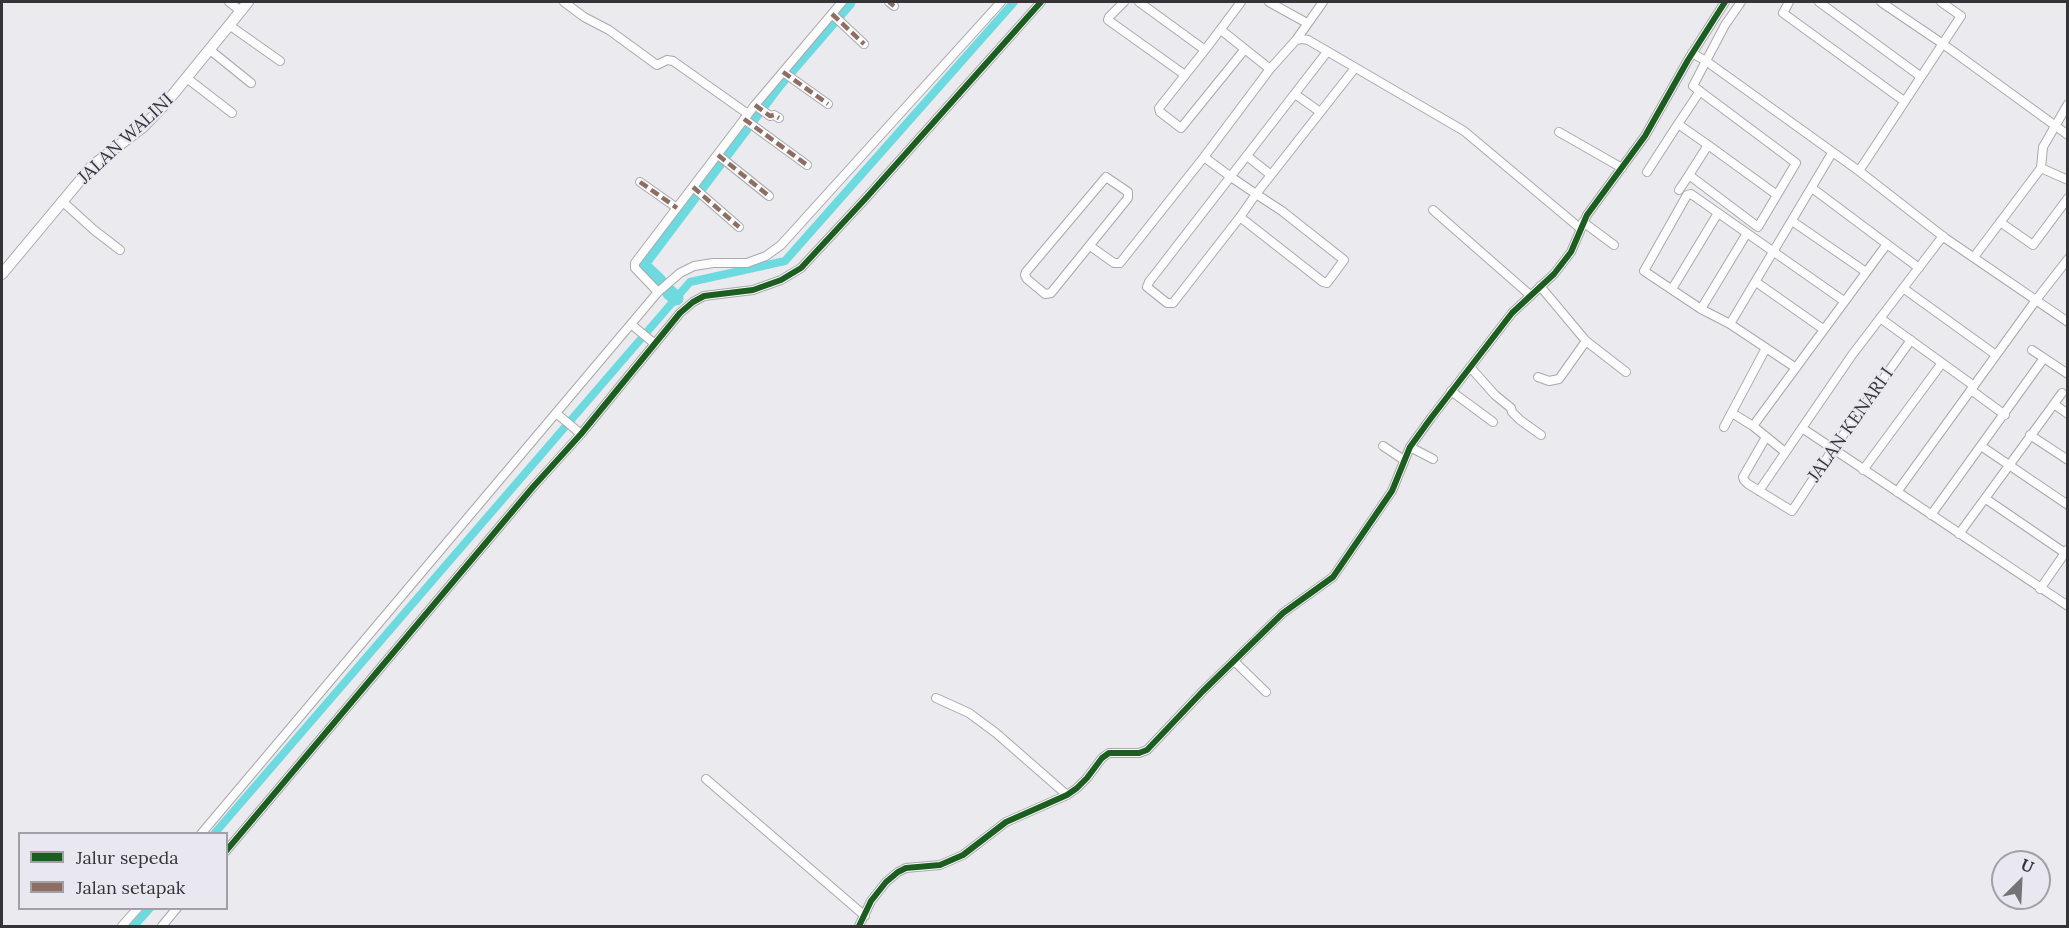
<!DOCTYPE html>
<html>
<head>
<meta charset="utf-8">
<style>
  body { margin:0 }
  #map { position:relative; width:2069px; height:928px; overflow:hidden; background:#eaeaef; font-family:Lora,serif }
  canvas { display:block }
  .frame { position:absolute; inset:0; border:3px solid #343437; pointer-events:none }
  .legend { position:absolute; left:18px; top:832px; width:210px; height:78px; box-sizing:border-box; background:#e9e8f1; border:2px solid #a1a0a7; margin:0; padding:8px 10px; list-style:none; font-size:18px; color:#343437 }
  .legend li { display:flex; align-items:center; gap:12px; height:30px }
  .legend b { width:30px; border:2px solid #a1a0a7 }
  .north { position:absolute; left:1991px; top:850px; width:60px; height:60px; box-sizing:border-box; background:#e9e8f1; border:2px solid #a1a0a7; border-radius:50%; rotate:24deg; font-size:16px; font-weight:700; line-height:24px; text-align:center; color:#343437 }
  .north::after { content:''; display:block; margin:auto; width:21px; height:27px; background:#747477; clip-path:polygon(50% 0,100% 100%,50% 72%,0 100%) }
</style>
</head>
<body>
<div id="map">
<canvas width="2069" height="928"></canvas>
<div class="frame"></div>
<ul class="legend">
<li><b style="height:8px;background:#1b5e20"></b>Jalur sepeda</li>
<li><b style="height:8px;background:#8d6e63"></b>Jalan setapak</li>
</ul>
<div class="north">U</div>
</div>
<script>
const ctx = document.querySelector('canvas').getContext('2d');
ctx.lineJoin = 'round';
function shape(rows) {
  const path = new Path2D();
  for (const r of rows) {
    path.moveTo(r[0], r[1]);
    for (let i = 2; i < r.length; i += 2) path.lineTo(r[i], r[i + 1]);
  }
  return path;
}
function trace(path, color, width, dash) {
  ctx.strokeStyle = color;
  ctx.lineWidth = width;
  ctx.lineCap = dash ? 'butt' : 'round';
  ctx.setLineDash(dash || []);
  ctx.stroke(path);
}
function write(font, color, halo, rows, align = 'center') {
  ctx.font = font + ' Lora,serif';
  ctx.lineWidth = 4.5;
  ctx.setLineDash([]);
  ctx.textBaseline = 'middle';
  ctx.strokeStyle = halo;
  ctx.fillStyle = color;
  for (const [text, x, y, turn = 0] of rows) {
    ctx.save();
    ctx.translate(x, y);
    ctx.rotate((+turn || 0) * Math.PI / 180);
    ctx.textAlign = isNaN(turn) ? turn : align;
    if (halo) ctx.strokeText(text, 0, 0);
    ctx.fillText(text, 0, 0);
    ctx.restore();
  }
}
trace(shape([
  [214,834,690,282,785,261,1014,2],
  [134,926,150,908]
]), '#6cdade', 8);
trace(shape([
  [659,281,644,267,644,261,778,83,848,2],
  [669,292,676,298]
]), '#6cdade', 15);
const street = shape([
  [229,2,241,11],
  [564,2,584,17,609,30,657,65,667,60,673,61,748,114],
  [889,2,894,6],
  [1124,2,1109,17,1108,20,1185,75],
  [1139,2,1205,50],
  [1241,2,1205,50,1159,108,1160,112,1181,128,1245,49],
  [1269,2,1307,23],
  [1741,2,1725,25,1706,61,1859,171,1945,238,2068,322],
  [1789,2,1783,13,1904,101],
  [1819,2,1920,76],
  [1881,2,1943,44,2068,135],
  [832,14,864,44],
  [229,25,280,61],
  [1221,30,1270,69],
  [1296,40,1323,2],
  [210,50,251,83],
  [1692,53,1706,61,1693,86,1796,163,1758,227,1689,175,1708,145,1777,195],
  [783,72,828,104],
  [188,79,232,113],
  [1700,91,1678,124,1708,145],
  [1295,94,1320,112],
  [755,105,770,116,774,115,779,118],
  [744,119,807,165],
  [1559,132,1622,168],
  [718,155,769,196],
  [1247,156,1271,175],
  [1204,157,1270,69,1296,40,1302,39,1308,40,1464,131,1581,229],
  [2041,168,2068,180],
  [1859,171,1961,16,1941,2],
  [1647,172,1678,124],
  [1106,177,1128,192,1128,198,1051,293,1045,294,1027,279,1025,275,1026,272,1106,177],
  [640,182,677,208],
  [693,187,739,227],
  [1812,188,1919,268],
  [1679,190,1689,175],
  [62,201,94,230,120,250],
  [1433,210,1530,295],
  [1240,217,1173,303,1167,303,1147,287,1149,282,1327,52],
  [1792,221,1866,272],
  [1583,222,1614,245],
  [2000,222,2033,245,2068,198],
  [1090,246,1114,263,1120,263,1204,157,1231,177,1256,194,1282,211,1344,260,1327,283,1323,282,1240,217,1256,194,1271,175,1355,68],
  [1974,257,2041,168,2043,147,2068,104],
  [1756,282,1823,329],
  [1540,286,1586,341,1626,372],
  [1903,288,1996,355],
  [1672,289,1718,213],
  [658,292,635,268,635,263,755,105,842,2],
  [1701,309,1747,233],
  [1880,318,1974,386],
  [1730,324,1832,153],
  [632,325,655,344],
  [2032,350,2068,374],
  [1470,367,1495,395,1511,408,1512,412,1520,420,1541,435],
  [1796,368,1730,324,1701,309,1644,271,1687,195,1691,194,1844,301],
  [1538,377,1549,381,1559,379,1586,341],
  [1971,390,2005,415],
  [1451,391,1493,422],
  [2054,404,2068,414],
  [556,413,581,434],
  [1732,413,1753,426,1785,452],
  [1753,426,1887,244],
  [1724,427,1766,348],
  [1802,428,2068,606],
  [2030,435,2068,460],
  [1766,437,1743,477,1744,480,1748,484,1792,511,1833,449,1911,340],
  [1383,446,1404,460],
  [1981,446,2068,505],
  [1410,447,1433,459],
  [1863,470,1942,363],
  [1759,491,1852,355,1943,236],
  [1897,492,2036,300,2068,259],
  [1986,499,2065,553],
  [1931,515,2044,358],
  [1959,534,2062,393],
  [2040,589,2067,550],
  [1234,661,1266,692],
  [936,698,969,713,996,733,1067,795],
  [706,779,865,916],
  [201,834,658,292,680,273,694,266,713,263,747,263,766,256,781,245,1001,2],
  [226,851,533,487,581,434,680,313,693,302,704,296,753,290,781,280,801,268,867,197,1041,2],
  [122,926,138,908],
  [162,926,177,908],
  [859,926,871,901,886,882,898,872,906,868,940,865,963,855,1006,822,1067,795,1077,788,1087,778,1102,758,1109,753,1139,753,1147,750,1203,691,1283,613,1333,577,1392,491,1410,447,1431,418,1512,313,1554,274,1571,252,1587,215,1645,136,1688,60,1725,2]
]);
const secondary = shape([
  [2,274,92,166,143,127,166,103,248,2]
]);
trace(street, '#a9a9ac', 10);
trace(secondary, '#a9a9ac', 12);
trace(street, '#fcfcfd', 8);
trace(secondary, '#fcfcfd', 10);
trace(shape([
  [889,2,894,6],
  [832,14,864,44],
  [783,72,828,104],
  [755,105,770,116,774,115,779,118],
  [744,119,807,165],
  [718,155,769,196],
  [640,182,677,208],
  [693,187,739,227]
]), '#8d6e63', 4.5, [9, 4.5]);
trace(shape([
  [226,851,533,487,581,434,680,313,693,302,704,296,753,290,781,280,801,268,867,197,1041,2],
  [859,926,871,901,886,882,898,872,906,868,940,865,963,855,1006,822,1067,795,1077,788,1087,778,1102,758,1109,753,1139,753,1147,750,1203,691,1283,613,1333,577,1392,491,1410,447,1431,418,1512,313,1554,274,1571,252,1587,215,1645,136,1688,60,1725,2]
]), '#1b5e20', 6);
write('18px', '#343437', '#e9e8f1', [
  ["JALAN WALINI",126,139,-43],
  ["JALAN KENARI I",1851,425,-55]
]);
</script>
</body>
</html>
